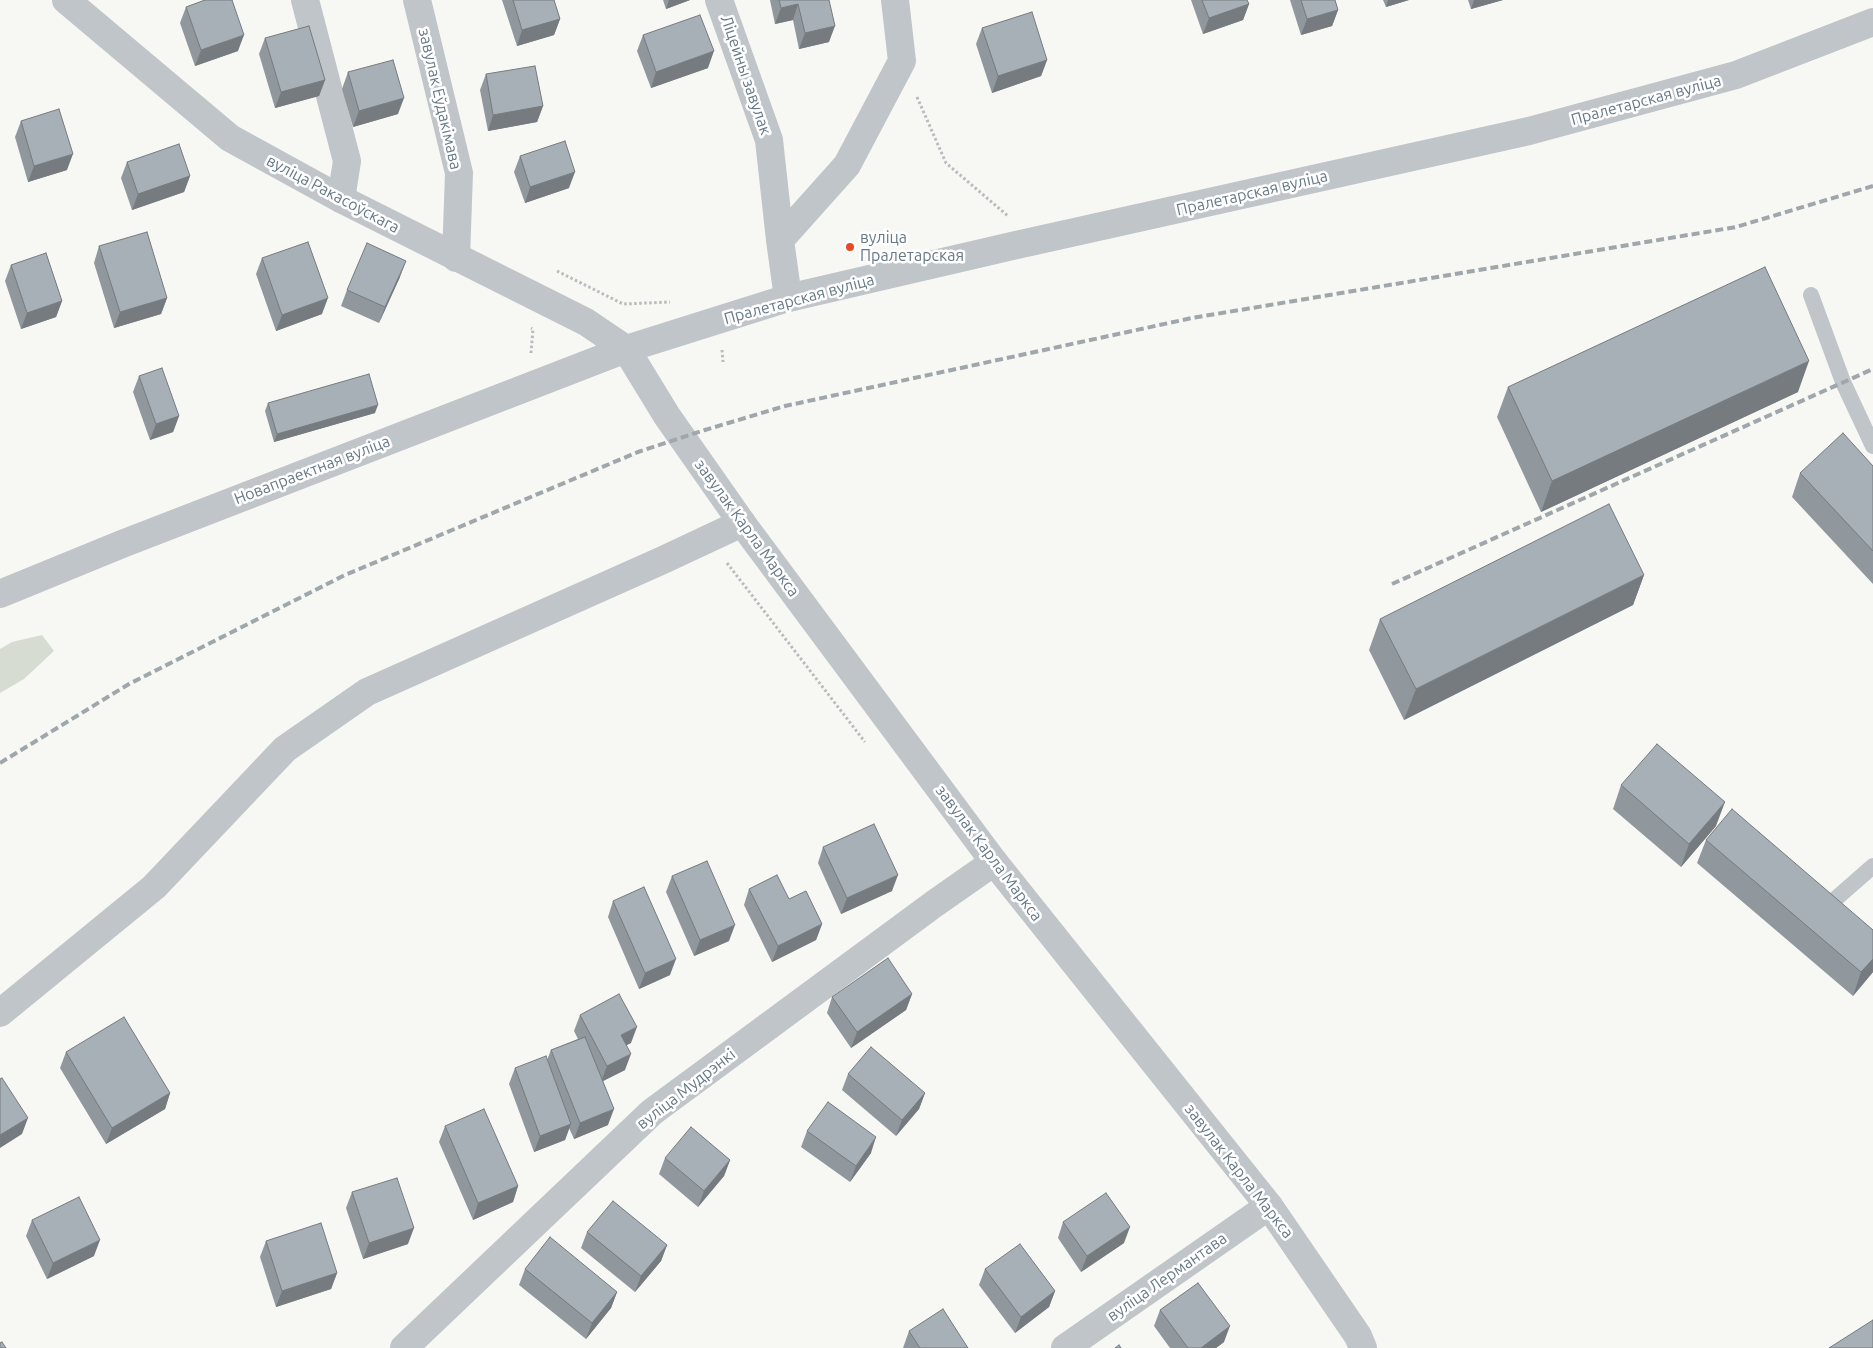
<!DOCTYPE html>
<html>
<head>
<meta charset="utf-8">
<style>
  body { margin:0 }
  canvas { display:block; background:#f7f7f4 }
</style>
</head>
<body>
<canvas width="1873" height="1348"></canvas>
<script>
const ctx = document.querySelector('canvas').getContext('2d');
ctx.lineJoin = 'round';
function fill(path, color) {
  ctx.fillStyle = color;
  ctx.fill(path, 'evenodd');
}
function shape(rows) {
  const path = new Path2D();
  for (const r of rows) {
    path.moveTo(r[0], r[1]);
    for (let i = 2; i < r.length; i += 2) path.lineTo(r[i], r[i + 1]);
  }
  return path;
}
function trace(path, color, width, dash) {
  ctx.strokeStyle = color;
  ctx.lineWidth = width;
  ctx.lineCap = dash ? 'butt' : 'round';
  ctx.setLineDash(dash || []);
  ctx.stroke(path);
}
function write(font, color, halo, rows, align = 'center') {
  ctx.font = font + ' Ubuntu,sans-serif';
  ctx.lineWidth = 5;
  ctx.setLineDash([]);
  ctx.textBaseline = 'middle';
  ctx.strokeStyle = halo;
  ctx.fillStyle = color;
  for (const [text, x, y, turn = 0] of rows) {
    ctx.save();
    ctx.translate(x, y);
    ctx.rotate((+turn || 0) * Math.PI / 180);
    ctx.textAlign = isNaN(turn) ? turn : align;
    if (halo) ctx.strokeText(text, 0, 0);
    ctx.fillText(text, 0, 0);
    ctx.restore();
  }
}
fill(shape([
  [42,635,54,651,24,679,0,693,0,649,12,642]
]), '#d7dcd3');
trace(shape([
  [917,97,946,163,1008,216],
  [557,271,623,304,670,302],
  [722,350,723,362],
  [531,353,533,329,531,328],
  [727,563,865,742]
]), '#b8bcbf', 3, [2.5, 2.5]);
trace(shape([
  [1811,295,1843,382,1873,446],
  [1832,902,1873,866]
]), '#c0c5c9', 16);
trace(shape([
  [305,0,347,161,341,199],
  [417,0,459,173,456,258],
  [719,0,769,140,780,240],
  [788,298,780,240,847,165,902,61,895,0],
  [0,1013,154,887,285,749,367,692,663,560,742,523],
  [404,1348,652,1112,934,904,994,862],
  [1065,1348,1269,1206]
]), '#c0c5c9', 28);
trace(shape([
  [66,0,230,138,341,199,586,322,626,349,667,416,742,523,994,862,1269,1206,1358,1336,1363,1348],
  [0,594,122,544,626,349,788,298,1012,246,1529,131,1736,75,1873,22]
]), '#c0c5c9', 28);
trace(shape([
  [1392,584,1873,369],
  [0,763,129,684,345,575,638,452,705,430,785,406,1192,318,1736,227,1873,186]
]), '#9fa7ad', 4, [8, 4]);
fill(shape([
  [502,0,554,0,560,19,554,35,517,46],
  [663,0,690,0,666,9],
  [770,0,829,0,829,42,799,49,793,20,775,24],
  [1191,0,1247,0,1249,4,1243,20,1203,34],
  [1290,0,1335,0,1338,10,1332,26,1301,35],
  [1383,0,1409,0,1386,7],
  [1468,0,1503,0,1471,9],
  [186,7,238,51,195,66,180,23],
  [982,28,1047,60,1041,76,992,93,976,44],
  [643,35,708,68,651,88,637,51],
  [265,38,325,80,319,96,275,108,259,54],
  [348,72,398,114,353,127,342,89],
  [486,74,543,106,537,122,488,131,480,90],
  [21,121,67,170,28,182,15,137],
  [520,156,569,188,525,203,514,172],
  [127,162,190,176,184,192,132,210,121,178],
  [99,246,167,298,161,314,114,328,94,263],
  [262,258,322,314,276,331,256,274],
  [11,265,62,301,56,317,21,329,5,281],
  [400,277,379,323,341,306,347,290],
  [139,376,179,416,173,432,150,440,133,392],
  [1508,387,1798,392,1541,512,1497,417],
  [268,403,375,413,274,442,265,411],
  [1873,466,1873,584,1792,497,1800,473],
  [1644,575,1633,605,1404,720,1369,650,1380,619],
  [1621,785,1716,826,1681,867,1613,809],
  [1706,840,1873,930,1873,972,1853,996,1697,863],
  [823,847,892,891,841,914,818,863],
  [672,876,729,941,694,956,666,892],
  [749,889,789,899,822,924,816,940,772,962,744,905],
  [613,901,670,975,639,989,608,917],
  [912,994,906,1010,851,1048,827,1013,832,997],
  [580,1015,631,1043,626,1045,625,1070,603,1081,608,1125,574,1139,569,1128,565,1140,534,1152,509,1084,515,1068,547,1060,551,1050,578,1039,574,1031],
  [66,1052,170,1093,165,1109,106,1144,60,1068],
  [848,1074,925,1093,919,1109,896,1136,842,1090],
  [445,1126,518,1186,513,1202,473,1220,439,1142],
  [807,1131,871,1153,850,1182,801,1147],
  [665,1158,730,1160,724,1176,698,1207,659,1174],
  [352,1192,408,1244,363,1259,346,1208],
  [32,1220,94,1256,47,1279,26,1236],
  [1063,1222,1124,1243,1081,1272,1058,1238],
  [587,1232,667,1245,661,1261,635,1292,581,1248],
  [266,1241,337,1273,331,1289,276,1307,260,1257],
  [525,1269,617,1292,611,1308,586,1339,519,1285],
  [985,1269,1055,1291,1049,1307,1015,1333,979,1285],
  [1160,1310,1224,1342,1216,1348,1170,1348,1154,1326],
  [909,1331,968,1348,903,1348]
]), '#90979d');
fill(shape([
  [669,0,690,0,666,9],
  [1388,0,1409,0,1386,7],
  [1474,0,1503,0,1471,9],
  [798,4,793,20,775,24,781,8],
  [1249,4,1243,20,1203,34,1209,18],
  [1338,10,1332,26,1301,35,1307,19],
  [560,19,554,35,517,46,522,30],
  [835,26,829,42,799,49,805,33],
  [244,35,238,51,195,66,201,50],
  [714,51,708,68,651,88,656,72],
  [1047,60,1041,76,992,93,998,76],
  [325,80,319,96,275,108,281,92],
  [404,98,398,114,353,127,359,111],
  [543,106,537,122,488,131,493,115],
  [73,154,67,170,28,182,34,166],
  [575,172,569,188,525,203,530,187],
  [190,176,184,192,132,210,138,194],
  [406,261,400,277,379,323,385,307],
  [167,298,161,314,114,328,120,312],
  [328,298,322,314,276,331,282,315],
  [62,301,56,317,21,329,27,313],
  [1809,361,1798,392,1541,512,1552,481],
  [378,405,375,413,274,442,277,434],
  [179,416,173,432,150,440,156,424],
  [1644,575,1633,605,1404,720,1416,689],
  [1725,802,1716,826,1681,867,1689,844],
  [898,875,892,891,841,914,847,898],
  [822,924,816,940,772,962,778,946],
  [735,925,729,941,694,956,700,940],
  [676,959,670,975,639,989,645,973],
  [1873,959,1873,972,1853,996,1861,972],
  [912,994,906,1010,851,1048,857,1032],
  [637,1027,631,1043,615,1051,621,1035],
  [631,1054,625,1070,601,1082,607,1066],
  [170,1093,165,1109,106,1144,112,1128],
  [925,1093,919,1109,896,1136,902,1120],
  [614,1109,608,1125,574,1139,580,1123],
  [28,1118,22,1134,0,1148,0,1135],
  [571,1124,565,1140,534,1152,540,1136],
  [876,1137,871,1153,850,1182,856,1166],
  [730,1160,724,1176,698,1207,704,1191],
  [518,1186,513,1202,473,1220,478,1203],
  [1130,1227,1124,1243,1081,1272,1087,1256],
  [414,1228,408,1244,363,1259,369,1243],
  [100,1240,94,1256,47,1279,53,1263],
  [667,1245,661,1261,635,1292,641,1276],
  [337,1273,331,1289,276,1307,282,1291],
  [1055,1291,1049,1307,1015,1333,1021,1317],
  [617,1292,611,1308,586,1339,592,1323],
  [1230,1326,1224,1342,1216,1348,1201,1348]
]), '#757b7f');
const building = shape([
  [205,0,232,0,244,35,201,50,186,7,205,0],
  [513,0,554,0,560,19,522,30,513,0],
  [779,0,829,0,835,26,805,33,798,4,781,8,779,0],
  [1202,0,1247,0,1249,4,1209,18,1202,0],
  [1301,0,1335,0,1338,10,1307,19,1301,0],
  [1032,12,1047,60,998,76,982,28,1032,12],
  [700,15,714,51,656,72,643,35,700,15],
  [309,26,325,80,281,92,265,38,309,26],
  [393,60,404,98,359,111,348,72,393,60],
  [535,66,543,106,493,115,486,74,535,66],
  [59,109,73,154,34,166,21,121,59,109],
  [565,141,575,172,530,187,520,156,565,141],
  [179,144,190,176,138,194,127,162,179,144],
  [147,232,167,298,120,312,99,246,147,232],
  [308,242,328,298,282,315,262,258,308,242],
  [367,243,406,261,385,307,347,290,367,243],
  [46,253,62,301,27,313,11,265,46,253],
  [1765,267,1809,361,1552,481,1508,387,1765,267],
  [162,368,179,416,156,424,139,376,162,368],
  [369,374,378,405,277,434,268,403,369,374],
  [1843,433,1873,466,1873,551,1800,473,1843,433],
  [1609,504,1644,575,1416,689,1380,619,1609,504],
  [1657,744,1725,802,1689,844,1621,785,1657,744],
  [1732,809,1873,930,1873,959,1861,972,1706,840,1732,809],
  [874,824,898,875,847,898,823,847,874,824],
  [707,861,735,925,700,940,672,876,707,861],
  [777,875,789,899,806,891,822,924,778,946,749,889,777,875],
  [644,887,676,959,645,973,613,901,644,887],
  [888,958,912,994,857,1032,832,997,888,958],
  [619,994,637,1027,621,1035,631,1054,607,1066,580,1015,619,994],
  [124,1017,170,1093,112,1128,66,1052,124,1017],
  [585,1037,614,1109,580,1123,551,1050,585,1037],
  [871,1047,925,1093,902,1120,848,1074,871,1047],
  [546,1056,571,1124,540,1136,515,1068,546,1056],
  [2,1078,28,1118,0,1135,0,1079,2,1078],
  [828,1102,876,1137,856,1166,807,1131,828,1102],
  [484,1109,518,1186,478,1203,445,1126,484,1109],
  [691,1127,730,1160,704,1191,665,1158,691,1127],
  [397,1178,414,1228,369,1243,352,1192,397,1178],
  [1106,1193,1130,1227,1087,1256,1063,1222,1106,1193],
  [79,1197,100,1240,53,1263,32,1220,79,1197],
  [613,1201,667,1245,641,1276,587,1232,613,1201],
  [321,1223,337,1273,282,1291,266,1241,321,1223],
  [550,1237,617,1292,592,1323,525,1269,550,1237],
  [1020,1244,1055,1291,1021,1317,985,1269,1020,1244],
  [1198,1283,1230,1326,1201,1348,1188,1348,1160,1310,1198,1283],
  [943,1309,968,1348,920,1348,909,1331,943,1309],
  [1873,1320,1873,1348,1829,1348,1873,1320],
  [2,1342,6,1348,0,1348,0,1343,2,1342],
  [1119,1345,1121,1348,1115,1348,1119,1345]
]);
fill(building, '#a7b0b6');
trace(building, '#757b7f', 1);
for (const [x, y, r, color] of [
  [850,247,5,"#e64a25"]
]) {
  const dot = new Path2D();
  dot.arc(x, y, r, 0, 2 * Math.PI);
  ctx.fillStyle = color;
  ctx.fill(dot);
  trace(dot, '#fff', 2);
}
write('16px', '#667986', '#fff', [
  ["Ліцейны завулак",746,75,71],
  ["завулак Еўдакімава",440,99,77],
  ["Пралетарская вуліца",1646,100,-15],
  ["Пралетарская вуліца",1252,193,-13],
  ["вуліца Ракасоўскага",333,194,28],
  ["Пралетарская вуліца",799,299,-15],
  ["Новапраектная вуліца",312,470,-21],
  ["завулак Карла Маркса",747,528,54],
  ["завулак Карла Маркса",989,853,53],
  ["вуліца Мудрэнкі",686,1089,-38],
  ["завулак Карла Маркса",1239,1171,52],
  ["вуліца Лермантава",1167,1277,-35]
]);
write('16px', '#667986', '#fff', [
  ["вуліца",860,238],
  ["Пралетарская",860,256]
], 'left');
</script>
</body>
</html>
